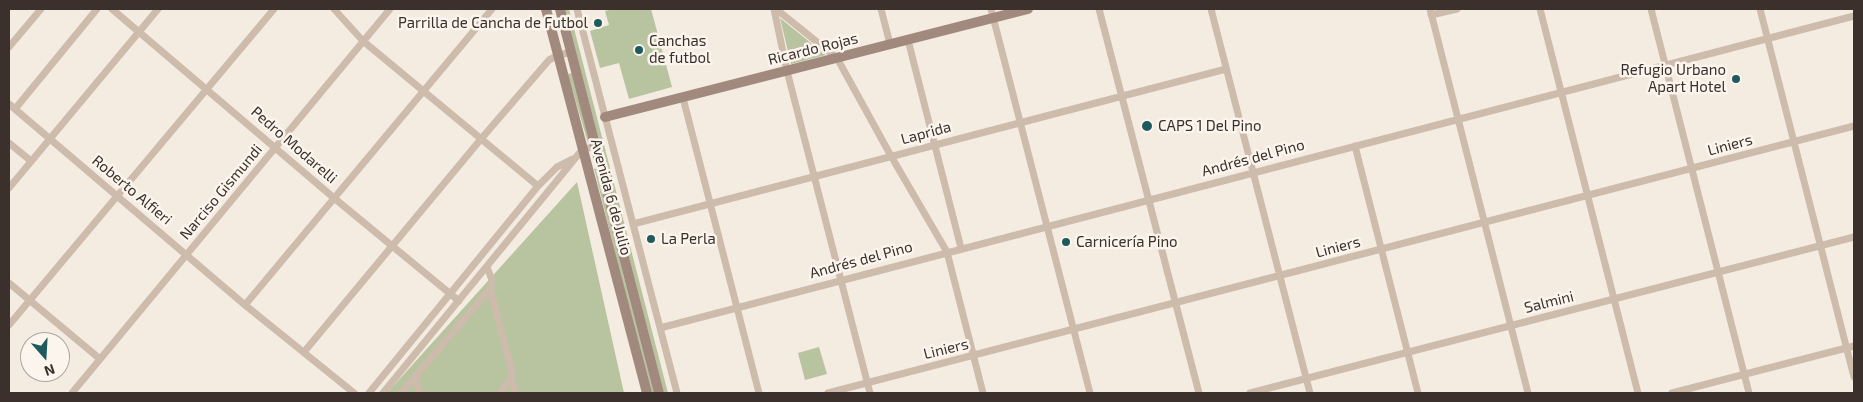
<!DOCTYPE html>
<html>
<head>
<meta charset="utf-8">
<style>
  body { margin:0 }
  #map { position:relative; width:1863px; height:402px; overflow:hidden; background:#f4ebe1; font-family:"Exo 2",sans-serif }
  canvas { display:block }
  .frame { position:absolute; inset:0; border:10px solid #3b302b; pointer-events:none }
  .north { position:absolute; left:20px; top:332px; width:50px; height:50px; box-sizing:border-box; background:#fbf5ee; border:1px solid #aea6a0; border-radius:50%; rotate:161deg; font-size:14px; font-weight:700; line-height:20px; text-align:center; color:#3b302b }
  .north::after { content:''; display:block; margin:auto; width:18px; height:22px; background:#1f5a5e; clip-path:polygon(50% 0,100% 100%,50% 72%,0 100%) }
</style>
</head>
<body>
<div id="map">
<canvas width="1863" height="402"></canvas>
<div class="frame"></div>
<div class="north">N</div>
</div>
<script>
const ctx = document.querySelector('canvas').getContext('2d');
ctx.lineJoin = 'round';
function fill(path, color) {
  ctx.fillStyle = color;
  ctx.fill(path, 'evenodd');
}
function shape(rows) {
  const path = new Path2D();
  for (const r of rows) {
    path.moveTo(r[0], r[1]);
    for (let i = 2; i < r.length; i += 2) path.lineTo(r[i], r[i + 1]);
  }
  return path;
}
function trace(path, color, width, dash) {
  ctx.strokeStyle = color;
  ctx.lineWidth = width;
  ctx.lineCap = dash ? 'butt' : 'round';
  ctx.setLineDash(dash || []);
  ctx.stroke(path);
}
function write(font, color, halo, rows, align = 'center') {
  ctx.font = font + ' "Exo 2",sans-serif';
  ctx.lineWidth = 5;
  ctx.setLineDash([]);
  ctx.textBaseline = 'middle';
  ctx.strokeStyle = halo;
  ctx.fillStyle = color;
  for (const [text, x, y, turn = 0] of rows) {
    ctx.save();
    ctx.translate(x, y);
    ctx.rotate((+turn || 0) * Math.PI / 180);
    ctx.textAlign = isNaN(turn) ? turn : align;
    if (halo) ctx.strokeText(text, 0, 0);
    ctx.fillText(text, 0, 0);
    ctx.restore();
  }
}
fill(shape([
  [565,9,569,9,668,393,664,393],
  [614,9,651,9,672,87,629,99,619,63,600,68,590,31,609,25,605,11],
  [780,18,826,55,791,64],
  [570,73,572,74,589,141,588,143,568,75],
  [594,168,596,169,654,393,650,393],
  [577,182,624,393,387,393],
  [819,347,827,374,805,380,798,353]
]), '#b8c4a0');
trace(shape([
  [112,9,334,198,459,301],
  [334,9,363,41,538,186],
  [577,9,677,393],
  [774,9,787,71,870,393],
  [776,9,837,58,891,156,947,252,983,393],
  [881,9,890,44],
  [991,9,1090,393],
  [1099,9,1199,393],
  [1211,9,1310,393],
  [1430,9,1528,393],
  [1540,9,1638,393],
  [1651,9,1749,393],
  [1760,9,1854,377],
  [1431,15,1457,9],
  [908,40,961,248],
  [9,47,41,9],
  [683,98,759,393],
  [9,104,245,305,354,393],
  [15,109,97,9],
  [9,143,31,161],
  [1355,146,1418,393],
  [9,188,158,9],
  [633,224,1226,69],
  [487,267,492,280,490,289,512,371,511,378,516,393],
  [9,283,100,359],
  [245,305,492,9],
  [9,325,274,9],
  [660,328,1854,16],
  [304,352,481,139,549,60,559,55,571,52],
  [415,377,420,393],
  [72,393,390,9],
  [369,393,538,186,557,167,573,159],
  [383,393,582,150,595,146],
  [401,393,490,289],
  [500,393,511,378],
  [828,393,1854,126],
  [1250,393,1854,237],
  [1672,393,1854,346]
]), '#cdbbac', 7);
trace(shape([
  [546,9,647,393],
  [560,9,659,393],
  [605,117,1028,9]
]), '#a18a7d', 10);
for (const [x, y, r, color] of [
  [598,23,5,"#1f5a5e"],
  [639,50,5,"#1f5a5e"],
  [1736,79,5,"#1f5a5e"],
  [1147,126,6,"#1f5a5e"],
  [651,239,5,"#1f5a5e"],
  [1066,242,5,"#1f5a5e"]
]) {
  const dot = new Path2D();
  dot.arc(x, y, r, 0, 2 * Math.PI);
  ctx.fillStyle = color;
  ctx.fill(dot);
  trace(dot, '#fbf5ee', 2);
}
write('15px', '#3b302b', '#fbf5ee', [
  ["Parrilla de Cancha de Futbol",588,23,"right"],
  ["Canchas",649,41],
  ["de futbol",649,58],
  ["Refugio Urbano",1726,70,"right"],
  ["Apart Hotel",1726,87,"right"],
  ["CAPS 1 Del Pino",1158,126],
  ["La Perla",661,239],
  ["Carnicería Pino",1076,242]
], 'left');
write('15px', '#3b302b', '#fbf5ee', [
  ["Ricardo Rojas",813,49,-14],
  ["Laprida",926,133,-15],
  ["Pedro Modarelli",294,145,41],
  ["Liniers",1730,145,-15],
  ["Andrés del Pino",1253,158,-15],
  ["Roberto Alfieri",132,190,40],
  ["Narciso Gismundi",221,192,-50],
  ["Avenida 6 de Julio",611,197,75],
  ["Liniers",1338,247,-15],
  ["Andrés del Pino",861,260,-15],
  ["Salmini",1549,302,-14],
  ["Liniers",946,349,-14]
]);
</script>
</body>
</html>
